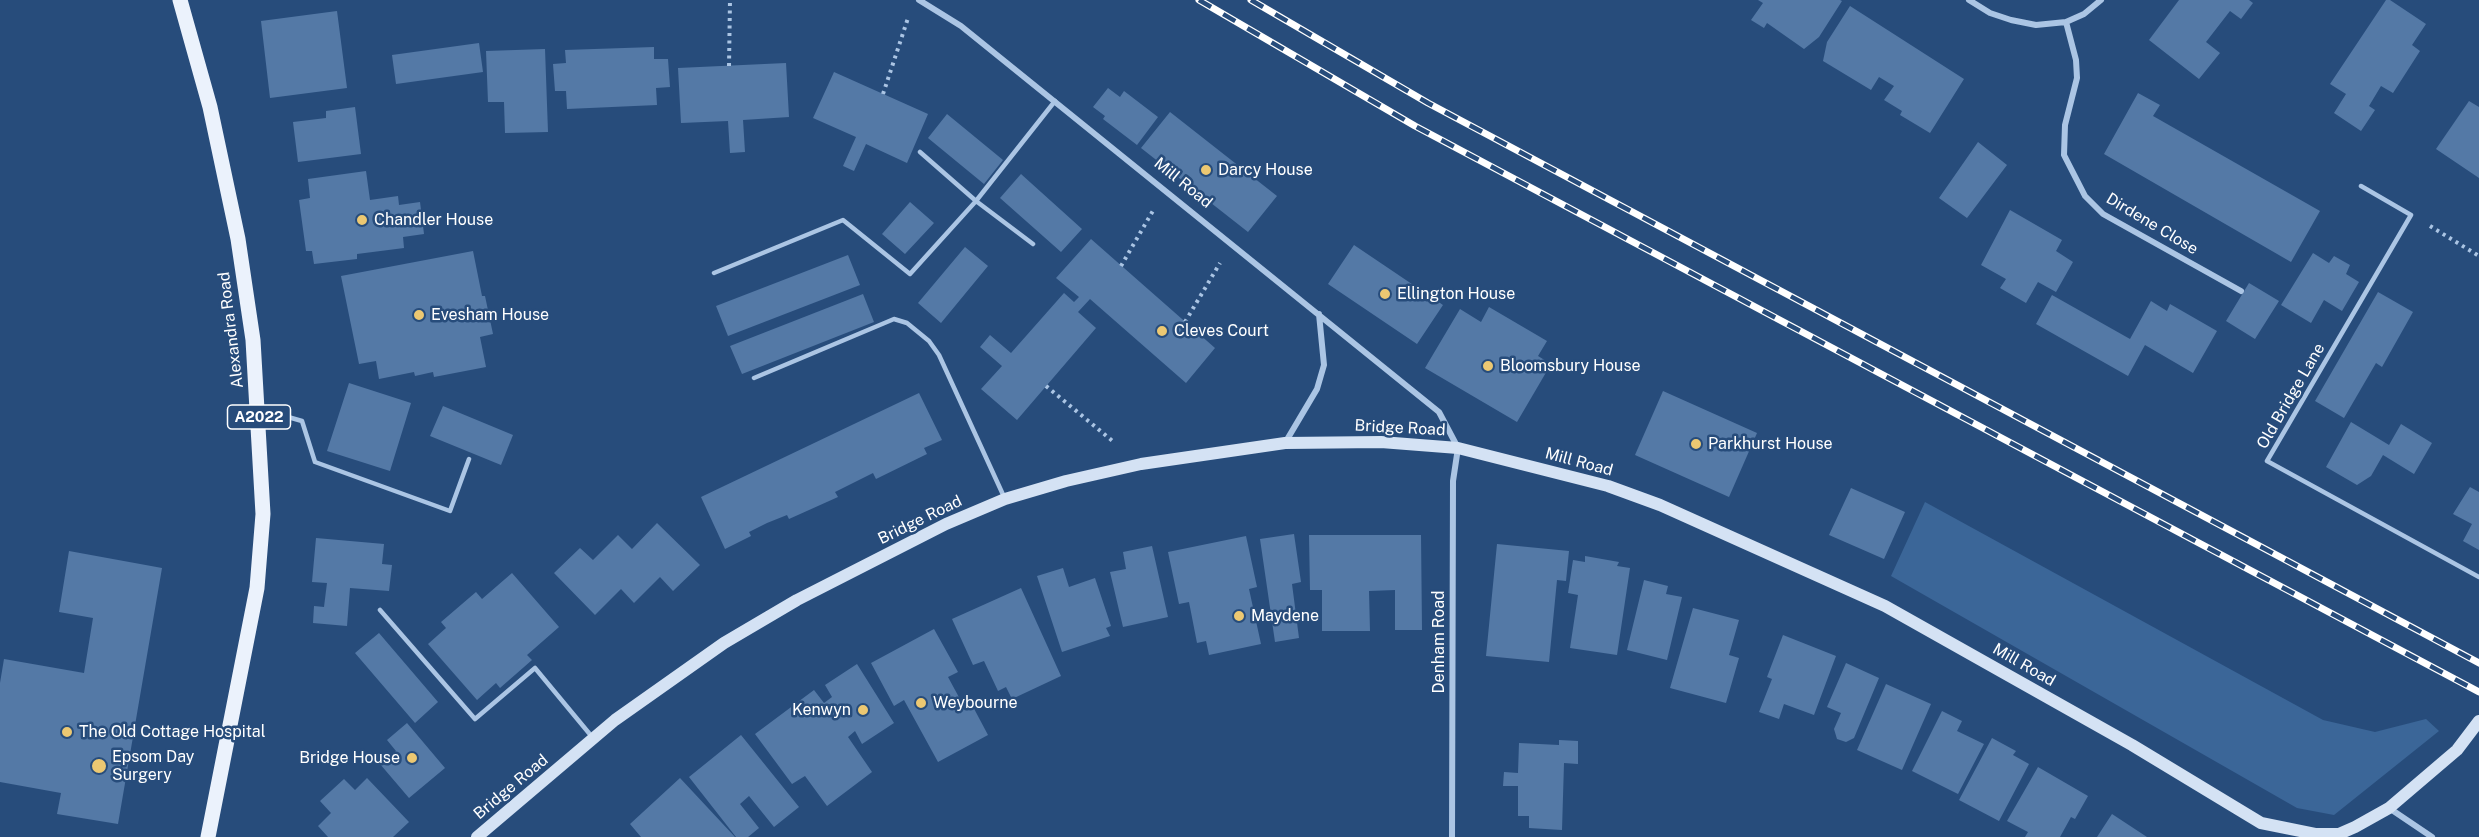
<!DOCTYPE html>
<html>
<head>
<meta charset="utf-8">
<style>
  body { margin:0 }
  canvas { display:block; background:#274c7b }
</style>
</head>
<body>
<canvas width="2479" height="837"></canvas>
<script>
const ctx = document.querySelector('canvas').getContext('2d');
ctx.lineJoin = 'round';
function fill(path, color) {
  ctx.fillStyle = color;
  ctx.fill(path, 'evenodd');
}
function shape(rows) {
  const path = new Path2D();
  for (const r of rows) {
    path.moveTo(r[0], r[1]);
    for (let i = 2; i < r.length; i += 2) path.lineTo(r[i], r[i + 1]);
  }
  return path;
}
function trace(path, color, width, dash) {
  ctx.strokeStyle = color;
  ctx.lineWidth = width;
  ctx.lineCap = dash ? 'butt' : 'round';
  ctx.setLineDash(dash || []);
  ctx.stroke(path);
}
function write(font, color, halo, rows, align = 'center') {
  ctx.font = font + ' "Public Sans",sans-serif';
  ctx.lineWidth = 5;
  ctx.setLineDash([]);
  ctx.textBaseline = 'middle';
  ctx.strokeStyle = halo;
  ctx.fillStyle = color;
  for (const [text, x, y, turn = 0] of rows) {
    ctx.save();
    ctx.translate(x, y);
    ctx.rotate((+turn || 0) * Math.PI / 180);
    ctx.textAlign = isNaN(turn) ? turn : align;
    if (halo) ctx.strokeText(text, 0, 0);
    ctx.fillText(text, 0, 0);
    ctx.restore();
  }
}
fill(shape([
  [1925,502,2323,720,2375,732,2426,719,2439,731,2334,815,2297,808,1891,576]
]), '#3b6698');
fill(shape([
  [1758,0,1840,0,1842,1,1819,37,1804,49,1767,23,1764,28,1751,20,1763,3],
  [2179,0,2249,0,2253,3,2241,19,2230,11,2206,42,2220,53,2199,79,2149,40],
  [2386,0,2390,0,2426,24,2412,45,2420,51,2393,93,2381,86,2369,106,2375,110,2361,131,2334,113,2346,94,2330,84],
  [1850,6,1964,79,1930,133,1900,115,1902,111,1884,100,1894,86,1879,77,1871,90,1823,61,1827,42],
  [337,11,347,88,270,98,261,21],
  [479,43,483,72,396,84,392,55],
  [654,47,654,59,668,59,670,87,656,88,657,105,567,109,566,91,555,91,553,64,566,63,565,50],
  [545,49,548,132,505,133,504,102,488,102,486,51],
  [786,63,789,117,743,120,745,152,730,153,728,121,681,123,678,68],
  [834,72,928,114,907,163,866,144,854,171,843,166,856,137,813,118],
  [1108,88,1120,97,1124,91,1158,117,1137,145,1103,119,1105,116,1093,107],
  [2138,93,2160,105,2153,116,2320,211,2291,262,2104,154],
  [2469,101,2479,107,2479,178,2436,149],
  [355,107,361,154,298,162,293,122,326,118,326,111],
  [1170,112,1277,196,1248,232,1141,148],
  [947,114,1003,160,984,184,928,138],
  [1978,142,2007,165,1967,218,1939,198],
  [366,171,370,200,398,196,399,205,420,202,424,234,403,237,404,248,357,254,357,259,314,264,312,251,306,251,299,200,310,198,308,179],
  [1021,174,1082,229,1061,252,1000,198],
  [910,202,934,223,905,254,882,234],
  [2010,210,2062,240,2056,251,2073,262,2056,292,2038,282,2026,303,2000,288,2006,279,1981,265],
  [1091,239,1215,348,1186,383,1090,299,1078,312,1096,328,1017,420,981,389,1002,366,980,347,990,335,1011,353,1064,293,1074,302,1079,297,1056,278],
  [1354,245,1443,305,1417,344,1328,284],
  [965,247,988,266,941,323,918,303],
  [473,251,482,296,485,296,493,334,480,337,486,367,434,377,433,372,415,376,414,372,379,379,376,361,359,364,341,276],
  [2313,253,2329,263,2334,256,2350,265,2346,274,2359,282,2342,311,2324,300,2311,323,2281,305],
  [848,255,860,285,728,336,716,306],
  [2249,283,2279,301,2255,339,2226,321],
  [2378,292,2413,312,2382,367,2376,363,2344,418,2315,401],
  [863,294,874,322,742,374,730,346],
  [2052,295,2130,339,2151,301,2167,311,2170,304,2217,331,2193,373,2145,345,2128,376,2036,324],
  [1489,307,1547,341,1538,356,1551,364,1517,422,1425,368,1460,309,1481,322],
  [349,383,411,403,390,471,327,451],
  [1663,391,1757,433,1729,497,1635,455],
  [919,393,942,440,924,448,927,454,876,479,873,473,835,492,838,497,789,519,787,515,767,523,749,532,751,536,725,549,701,497],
  [443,406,513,435,501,465,430,436],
  [2351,422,2389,445,2401,424,2432,443,2414,474,2383,455,2371,476,2357,485,2326,467],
  [2470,487,2479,492,2479,550,2463,541,2472,524,2453,514],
  [1851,488,1905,512,1884,559,1829,535],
  [657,523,700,565,673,591,660,577,634,603,621,589,595,615,554,573,580,548,593,560,618,535,632,549],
  [1294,534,1301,582,1292,584,1299,638,1275,642,1260,539],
  [1309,535,1421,535,1422,630,1395,630,1395,590,1369,591,1370,631,1322,631,1322,590,1310,590],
  [1246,536,1257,587,1249,589,1261,644,1209,655,1206,641,1197,643,1189,602,1179,604,1168,552],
  [316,538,384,544,382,564,392,565,389,591,350,588,347,626,313,623,314,606,324,607,327,583,312,582],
  [1497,544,1569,551,1566,581,1557,580,1549,662,1486,656],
  [1152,546,1168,617,1123,627,1110,572,1126,569,1123,552],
  [69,551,162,568,118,824,57,814,61,793,0,782,0,683,4,659,84,673,93,618,59,612],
  [1585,556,1619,562,1617,566,1630,568,1617,655,1570,648,1578,595,1568,593,1573,560,1585,562],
  [1063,568,1069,587,1095,578,1111,626,1106,628,1110,636,1062,652,1037,576],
  [512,573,559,627,527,655,532,660,500,688,496,683,477,700,428,644,446,628,441,622,476,592,482,599],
  [1644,580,1668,586,1666,594,1682,597,1667,660,1627,650],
  [1021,588,1061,676,1012,699,1006,687,998,691,984,661,973,665,952,619],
  [1693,608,1739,620,1729,655,1739,658,1726,703,1670,688],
  [934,629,958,672,948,677,961,701,971,703,988,735,938,762,904,700,894,706,871,663],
  [379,633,438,702,415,723,355,653],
  [1783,635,1836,656,1814,715,1784,704,1779,719,1759,712,1772,679,1767,677],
  [1846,663,1879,678,1854,738,1846,742,1837,739,1834,729,1841,713,1827,707],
  [857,664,894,723,862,744,855,731,848,737,872,772,827,806,805,776,792,784,755,734,814,690,824,703,832,697,825,685],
  [1886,684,1931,704,1902,770,1857,750],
  [1942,711,1962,721,1957,731,1984,744,1958,794,1912,771],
  [407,723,445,768,409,798,380,764,396,751,387,740],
  [741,735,799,807,774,827,749,796,740,804,759,828,748,837,736,837,689,777],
  [1992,738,2016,751,2013,755,2029,764,1999,821,1959,800],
  [1559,740,1578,741,1578,764,1564,763,1562,830,1529,828,1529,816,1518,816,1518,786,1503,786,1504,772,1518,773,1519,743,1559,745],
  [2038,767,2088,796,2075,819,2071,817,2060,837,2025,837,2028,832,2007,821],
  [367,778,409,822,393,837,328,837,318,826,331,813,320,801,344,779,355,790],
  [680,778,735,837,641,837,630,824],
  [2112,814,2147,837,2097,837]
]), '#5479a6');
trace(shape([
  [729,66,730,0],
  [883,94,908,18],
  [2430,226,2479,256],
  [1121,266,1154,209],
  [1185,322,1220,263],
  [1046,386,1115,443]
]), '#abc5e4', 4, [3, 4.5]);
trace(shape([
  [2361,186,2411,215,2267,461,2479,577],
  [1033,244,976,201,1055,101],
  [714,273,843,220,910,274,976,201,920,152],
  [754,378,894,319,907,323,929,341,939,355,1005,499],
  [260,409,302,421,315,462,450,511,469,459],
  [380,610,475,719,535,668,593,738]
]), '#abc5e4', 4.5);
trace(shape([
  [919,0,961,26,1439,412,1458,448,1453,481,1452,837],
  [1969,0,1990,13,2011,20,2036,25,2066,22,2084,14,2101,0],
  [2066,22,2076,60,2077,78,2065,125,2064,155,2085,196,2103,214,2241,291],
  [1285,443,1317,389,1324,365,1319,314],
  [2389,808,2432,837]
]), '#abc5e4', 6);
trace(shape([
  [477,837,615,720,724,643,797,600,946,524,1005,499,1066,481,1141,464,1285,443,1381,442,1458,448,1608,486,1660,505,1885,606,2132,745,2261,823,2315,834,2339,834,2355,827,2389,808,2457,750,2479,721]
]), '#d4e2f4', 12);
trace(shape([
  [180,0,210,107,238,239,253,340,263,514,257,588,208,837]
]), '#ebf2fc', 15);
const rail = shape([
  [1199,0,1415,126,2479,692],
  [1251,0,1428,103,2479,663]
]);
trace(rail, '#fff', 7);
trace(rail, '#274c7b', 4.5, [14]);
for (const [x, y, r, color] of [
  [1206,170,6,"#ecc872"],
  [362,220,6,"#ecc872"],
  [1385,294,6,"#ecc872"],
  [419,315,6,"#ecc872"],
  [1162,331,6,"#ecc872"],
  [1488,366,6,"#ecc872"],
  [1696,444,6,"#ecc872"],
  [1239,616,6,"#ecc872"],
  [921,703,6,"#ecc872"],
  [863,710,6,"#ecc872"],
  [67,732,6,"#ecc872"],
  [412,758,6,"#ecc872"],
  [99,766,8,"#ecc872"]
]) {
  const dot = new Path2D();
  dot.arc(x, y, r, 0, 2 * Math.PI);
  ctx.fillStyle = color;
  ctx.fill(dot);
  trace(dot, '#274c7b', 2);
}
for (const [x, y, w] of [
  [259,417,63]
]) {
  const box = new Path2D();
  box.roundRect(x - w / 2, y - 12, w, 24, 4.5);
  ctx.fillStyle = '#274c7b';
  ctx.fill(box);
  trace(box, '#fff', 1.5);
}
write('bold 15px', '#fff', null, [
  ["A2022",259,417]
]);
write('16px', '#fff', '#274c7b', [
  ["Darcy House",1218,170],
  ["Chandler House",374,220],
  ["Ellington House",1397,294],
  ["Evesham House",431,315],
  ["Cleves Court",1174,331],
  ["Bloomsbury House",1500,366],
  ["Parkhurst House",1708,444],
  ["Maydene",1251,616],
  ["Weybourne",933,703],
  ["Kenwyn",851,710,"right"],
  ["The Old Cottage Hospital",79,732],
  ["Epsom Day",112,757],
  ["Surgery",112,775],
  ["Bridge House",400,758,"right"]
], 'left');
write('16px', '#fff', '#274c7b', [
  ["Mill Road",1183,183,39],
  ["Dirdene Close",2152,224,31],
  ["Alexandra Road",231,330,-97],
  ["Old Bridge Lane",2291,396,-60],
  ["Bridge Road",1400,428,3],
  ["Mill Road",1579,462,15],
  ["Bridge Road",920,520,-26],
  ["Denham Road",1439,642,-90],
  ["Mill Road",2024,665,30],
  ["Bridge Road",511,787,-40]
]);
</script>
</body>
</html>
